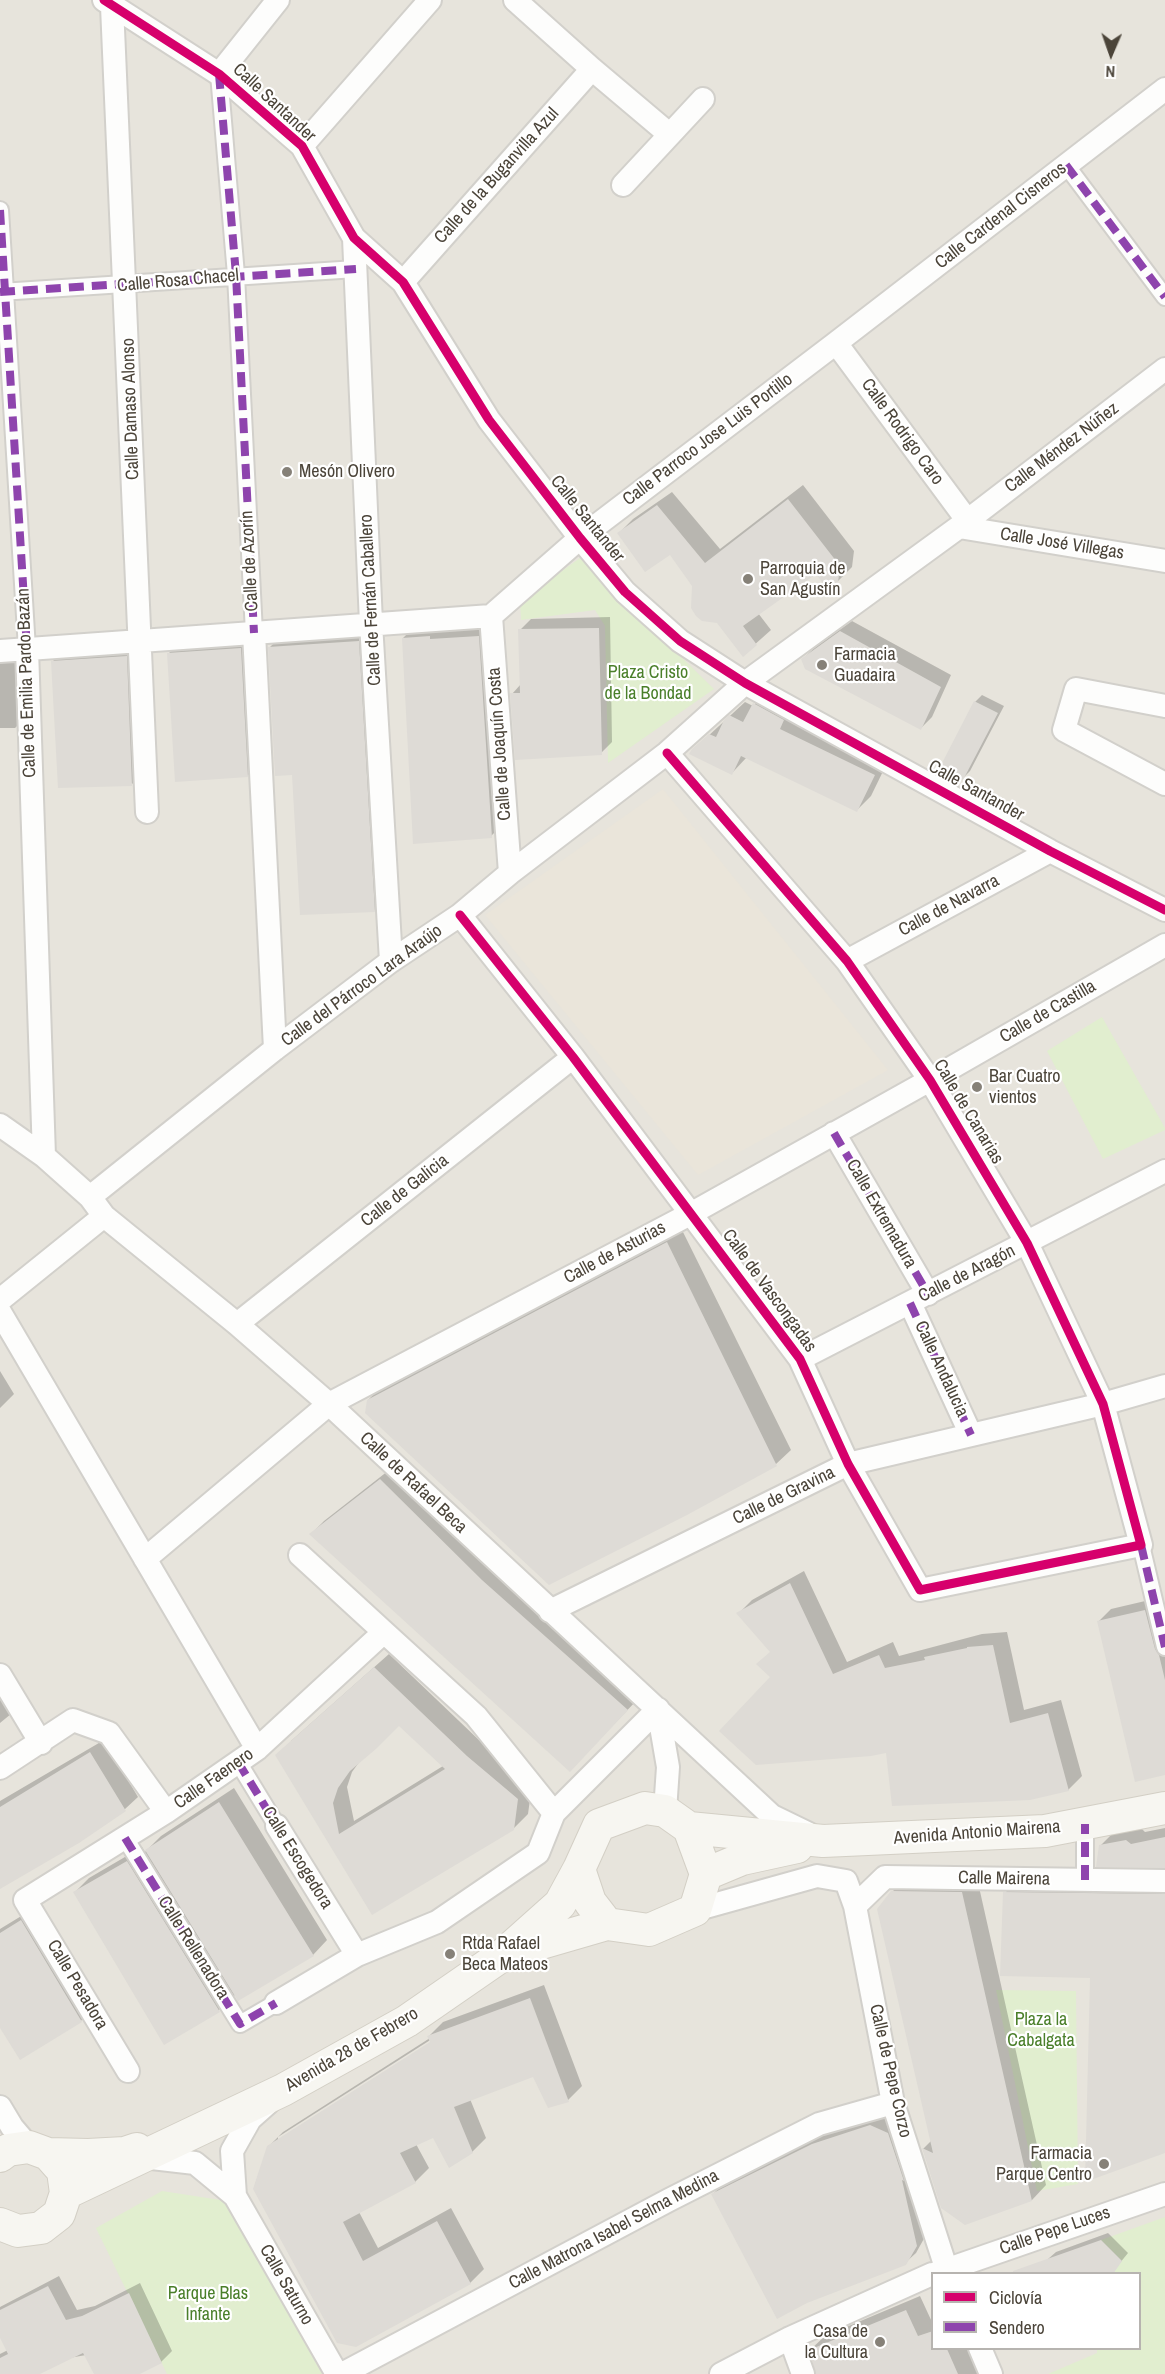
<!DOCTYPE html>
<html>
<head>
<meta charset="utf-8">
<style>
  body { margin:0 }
  #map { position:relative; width:1165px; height:2374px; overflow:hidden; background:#f4f2ee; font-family:"Archivo Narrow",sans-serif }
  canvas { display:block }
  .legend { position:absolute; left:931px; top:2272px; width:210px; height:78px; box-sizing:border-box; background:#fff; border:2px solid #b7b4b0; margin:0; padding:8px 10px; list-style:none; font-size:18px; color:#4b4439 }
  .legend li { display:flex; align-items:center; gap:12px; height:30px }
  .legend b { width:30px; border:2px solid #b7b4b0 }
  .north { position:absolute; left:1081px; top:24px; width:60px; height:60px; -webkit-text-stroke:4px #fff; paint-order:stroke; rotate:182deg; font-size:16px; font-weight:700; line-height:24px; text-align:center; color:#4b4439 }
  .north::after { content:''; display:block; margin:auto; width:21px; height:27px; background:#4b4439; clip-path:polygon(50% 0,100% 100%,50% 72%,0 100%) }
</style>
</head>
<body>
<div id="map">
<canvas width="1165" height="2374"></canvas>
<ul class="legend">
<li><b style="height:8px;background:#d6006c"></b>Ciclovía</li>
<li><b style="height:8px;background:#8e44ad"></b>Sendero</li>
</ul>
<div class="north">N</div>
</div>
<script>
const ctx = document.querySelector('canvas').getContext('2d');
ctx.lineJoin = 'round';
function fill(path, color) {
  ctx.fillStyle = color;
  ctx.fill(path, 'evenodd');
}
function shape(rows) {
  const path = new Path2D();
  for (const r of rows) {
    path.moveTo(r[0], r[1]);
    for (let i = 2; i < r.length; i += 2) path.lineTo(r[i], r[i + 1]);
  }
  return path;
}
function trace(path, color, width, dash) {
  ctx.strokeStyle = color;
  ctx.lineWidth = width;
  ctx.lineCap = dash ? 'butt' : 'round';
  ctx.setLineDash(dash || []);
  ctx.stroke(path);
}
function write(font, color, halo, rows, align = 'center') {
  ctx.font = font + ' "Archivo Narrow",sans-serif';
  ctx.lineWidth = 4.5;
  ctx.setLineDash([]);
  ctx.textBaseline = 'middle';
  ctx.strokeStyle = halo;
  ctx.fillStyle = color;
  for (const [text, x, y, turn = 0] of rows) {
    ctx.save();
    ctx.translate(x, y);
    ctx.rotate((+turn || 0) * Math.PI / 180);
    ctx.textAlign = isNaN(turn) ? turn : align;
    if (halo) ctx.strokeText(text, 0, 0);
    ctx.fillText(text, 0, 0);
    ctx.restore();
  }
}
fill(shape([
  [0,0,1165,0,1165,2374,0,2374],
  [932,2274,1140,2274,1140,2348,932,2348]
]), '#e7e4dc');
fill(shape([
  [663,789,888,1070,698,1175,485,915]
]), '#eae5da');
fill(shape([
  [580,558,714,689,608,763,605,626,595,610,521,620,520,601],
  [1102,1017,1165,1128,1165,1130,1103,1159,1047,1051],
  [996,1990,1076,1991,1078,2184,1037,2191],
  [162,2191,227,2201,322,2374,167,2374,96,2228],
  [1165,2217,1165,2374,1048,2374,1097,2353,1097,2349,1140,2348,1140,2274,1113,2273,1122,2261,1101,2240]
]), '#e1eecf');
fill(shape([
  [803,485,854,551,852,567,837,582,816,572,758,613,771,630,743,655,670,553,619,533,633,519,672,492,720,549],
  [610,617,612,742,601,753,512,694,521,684,520,630,531,619],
  [852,621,951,675,932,717,921,728,803,659,814,648],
  [489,626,502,825,491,836,403,638,414,627],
  [369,630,385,900,374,911,294,773,270,647,281,636],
  [252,637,258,765,247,776,169,653,180,642],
  [137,645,143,774,132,784,52,662,63,651],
  [23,654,26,717,15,728,0,728,0,655],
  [768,690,888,761,871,796,857,810,747,757,732,773,693,750,745,702,753,706],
  [982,695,1004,706,970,771,963,778,975,702],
  [681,1228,791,1450,776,1464,368,1400,383,1385],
  [0,1371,14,1394,0,1408],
  [393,1467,640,1697,582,1757,311,1534,324,1521],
  [804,1571,847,1662,893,1642,899,1656,982,1634,1007,1632,1024,1710,1061,1700,1082,1776,1068,1790,888,1751,773,1677,771,1651,739,1613,752,1600],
  [1158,1598,1165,1627,1165,1774,1098,1622,1111,1609],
  [389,1654,481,1742,532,1785,528,1814,513,1829,373,1913,291,1741],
  [399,1724,443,1766,354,1821,347,1787,352,1772,360,1761],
  [0,1683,17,1709,0,1723],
  [104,1740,138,1797,125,1809,78,1842,0,1888,0,1801],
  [234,1788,327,1940,313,1955,236,1994,219,2010,164,2043,75,1892,89,1878,142,1847,145,1852,161,1836],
  [1140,1827,1145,1832,1165,1828,1165,1866,1100,1846,1113,1833],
  [907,1877,977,1878,1046,2185,1032,2200,942,2207,923,2149,931,2141,892,1892],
  [1018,1880,1165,1881,1165,2151,1091,1976,1005,1893],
  [36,1907,96,2006,82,2020,20,2058,0,2025,0,1929],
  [544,1985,582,2086,568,2100,548,2106,534,2075,470,2099,486,2138,472,2152,434,2136,416,2144,429,2168,415,2182,359,2212,378,2248,451,2208,484,2269,470,2283,356,2346,269,2146,283,2132,430,2038,429,2036,443,2022],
  [435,2037,437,2039,278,2140,278,2137],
  [880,2116,898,2123,926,2235,916,2253,905,2263,713,2194,723,2184,824,2135],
  [1108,2233,1128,2253,1111,2274,1048,2259,1056,2252],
  [59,2276,77,2310,95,2306,140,2283,172,2351,161,2362,136,2374,96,2374,86,2355,69,2358,37,2374,0,2374,0,2354,8,2350,0,2334,0,2307],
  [920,2296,932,2322,932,2348,967,2348,978,2374,817,2374,810,2350,825,2336]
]), '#0003');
fill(shape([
  [788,499,840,566,838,583,826,587,816,574,743,626,757,645,743,657,717,623,702,621,696,616,691,608,692,586,670,555,645,572,617,533,657,505,705,563],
  [599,628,602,755,515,760,510,693,520,693,518,629],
  [840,631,941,687,921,730,805,669,801,659],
  [430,636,430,639,479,636,492,838,413,844,402,638],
  [359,641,375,912,300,915,292,775,275,776,268,647],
  [241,648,248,777,175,782,167,653],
  [127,656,132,786,58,788,51,661],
  [974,701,998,713,963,780,940,767],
  [753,703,784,720,780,729,875,775,857,812,741,756,732,775,689,754,692,749,709,734,716,737,724,720,729,715,743,722],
  [667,1242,777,1466,687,1515,549,1585,365,1413,367,1400],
  [380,1479,482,1580,628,1710,570,1772,309,1534],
  [790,1583,833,1674,879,1655,885,1668,925,1660,924,1657,967,1648,967,1647,993,1645,1010,1723,1048,1713,1069,1791,1030,1800,892,1806,886,1753,871,1756,756,1765,719,1731,770,1677,756,1664,770,1652,736,1613],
  [1145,1610,1155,1649,1159,1655,1165,1680,1165,1775,1135,1782,1097,1621],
  [374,1667,467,1756,518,1799,514,1830,372,1915,275,1755],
  [399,1726,445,1769,339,1834,333,1803,338,1788,350,1771,377,1748],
  [90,1752,126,1811,79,1843,0,1889,0,1807],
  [219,1802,314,1956,238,2001,145,1850],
  [1165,1837,1165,1868,1096,1867,1099,1845,1126,1840,1131,1844],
  [127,1861,220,2012,164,2045,73,1892],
  [891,1891,962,1892,1032,2201,965,2225,941,2208,922,2148,933,2153,877,1909],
  [1003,1892,1165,1894,1165,2153,1085,2182,1090,1978,1000,1976],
  [21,1920,82,2022,20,2060,0,2028,0,1933],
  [530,1998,569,2102,548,2108,533,2077,454,2107,473,2153,449,2168,433,2138,400,2153,416,2183,343,2222,363,2261,437,2221,471,2284,356,2347,337,2343,253,2189,267,2146,430,2042,427,2036],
  [870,2125,888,2133,904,2181,902,2180,917,2246,906,2265,807,2303,777,2319,711,2194,812,2144],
  [1101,2240,1122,2261,1113,2274,1013,2274,1013,2271],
  [48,2286,66,2320,82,2316,129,2293,162,2363,140,2374,94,2374,83,2353,40,2374,0,2374,0,2358,8,2354,0,2338,0,2310],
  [906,2310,918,2336,933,2331,933,2349,947,2349,958,2374,816,2374,809,2350]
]), '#dedbd6');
const pedestrian = shape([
  [219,74,236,275,254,633],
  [1066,165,1165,297],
  [0,210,27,649],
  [0,292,356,269],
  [1141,1545,1165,1647],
  [238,1762,277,1826],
  [125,1838,240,2024,276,2003],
  [1085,1880,1085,1824]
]);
const minor = shape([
  [104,0,219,74,302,146,354,238,403,282,489,420,580,538,625,592,680,641,745,683,1050,851,1165,910],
  [515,0,592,69,669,134],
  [112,6,147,812],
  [219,74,278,0],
  [302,146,430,0],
  [623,185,703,99],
  [354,238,371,623,391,961],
  [403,282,592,69],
  [836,343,967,520],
  [959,527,1165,561],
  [491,616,510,873],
  [254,633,275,1049],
  [27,649,44,1156],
  [0,651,491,616,580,538,836,343,1165,89],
  [1165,706,1076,689,1064,730,1165,784],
  [460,915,573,1057,800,1359,848,1464,920,1590,1141,1545,1103,1404,1027,1243,930,1080,847,961,667,753],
  [847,961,1050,851],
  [0,1125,44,1156,90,1197,104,1216,237,1324,329,1404,772,1816,809,1834],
  [834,1133,928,1294],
  [90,1197,275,1049,391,961,460,915,510,873,667,753,745,683,959,527,1165,369],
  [0,1300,104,1216],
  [910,1303,971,1435],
  [0,1312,257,1749],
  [237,1324,573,1057],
  [800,1359,1165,1171],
  [300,1555,384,1632],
  [145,1559,329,1404,692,1213,930,1080,1165,945],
  [550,1611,848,1464,1103,1404,1165,1386],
  [0,1675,41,1743],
  [658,1709,668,1767,665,1811],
  [0,1768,73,1720,109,1733,166,1812],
  [277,1826,357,1955],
  [855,1906,885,1877,1165,1881],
  [695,1910,817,1876,846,1881,855,1906,893,2103,948,2274],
  [276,2003,357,1955,437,1922,538,1853,554,1813,658,1709],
  [128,2071,25,1900,166,1812,257,1749,384,1632,476,1716,554,1813],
  [0,2107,12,2127,29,2147],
  [143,2157,195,2163,235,2196,337,2374],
  [235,2196,232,2151,250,2119,268,2103],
  [934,2274,1165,2194],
  [790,2338,803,2374],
  [980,2348,991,2374],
  [342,2374,669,2200,819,2124,893,2103],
  [721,2374,790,2338,932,2274]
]);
const secondary = shape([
  [689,1828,823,1841,1045,1831,1165,1808],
  [706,1874,742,1859,797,1847],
  [514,1951,607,1924],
  [48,2154,88,2155,125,2153,137,2149],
  [0,2156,8,2150,29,2147,48,2154,63,2171,66,2193,59,2214,41,2228,18,2231,0,2224],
  [66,2193,283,2090,407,2021,504,1954,560,1904,579,1869,599,1825,645,1808,665,1811,689,1828,706,1874,695,1910,649,1930,607,1924,590,1902,579,1869]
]);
trace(pedestrian, '#d2d0cb', 20);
trace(minor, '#d2d0cb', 26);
trace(secondary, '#d3cfc5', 34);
trace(pedestrian, '#fdfdfc', 16);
trace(minor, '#fdfdfc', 22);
trace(secondary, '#f7f6f1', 32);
trace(shape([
  [219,74,236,275,254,633],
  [1066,165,1165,297],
  [0,210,27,649],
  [0,292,356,269],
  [834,1133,928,1294],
  [910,1303,971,1435],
  [1141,1545,1165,1647],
  [238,1762,277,1826],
  [125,1838,240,2024,276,2003],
  [1085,1880,1085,1824]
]), '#8e44ad', 8, [15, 8]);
trace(shape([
  [104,0,219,74,302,146,354,238,403,282,489,420,580,538,625,592,680,641,745,683,1050,851,1165,910],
  [460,915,573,1057,800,1359,848,1464,920,1590,1141,1545,1103,1404,1027,1243,930,1080,847,961,667,753]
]), '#d6006c', 9);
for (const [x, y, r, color] of [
  [287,472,6,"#868178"],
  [748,579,6,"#868178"],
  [822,665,6,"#868178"],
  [977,1087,6,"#868178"],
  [450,1954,6,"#868178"],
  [1104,2164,6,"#868178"],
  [880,2342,6,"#868178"]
]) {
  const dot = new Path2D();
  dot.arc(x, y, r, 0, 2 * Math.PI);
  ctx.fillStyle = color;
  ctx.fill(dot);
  trace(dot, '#fff', 2);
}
write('18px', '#4b4439', '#fff', [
  ["Calle Santander",274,103,43],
  ["Calle de la Buganvilla Azul",497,176,-48],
  ["Calle Cardenal Cisneros",1001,216,-38],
  ["Calle Rosa Chacel",178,281,-5],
  ["Calle Damaso Alonso",131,409,-92],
  ["Calle Rodrigo Caro",902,432,54],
  ["Calle Parroco Jose Luis Portillo",708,440,-37],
  ["Calle Méndez Núñez",1062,448,-37],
  ["Calle Santander",587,519,51],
  ["Calle José Villegas",1062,544,9],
  ["Calle de Azorín",250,561,-93],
  ["Calle de Fernán Caballero",371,600,-93],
  ["Calle de Emilia Pardo Bazán",27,683,-92],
  ["Calle de Joaquín Costa",500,744,-94],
  ["Calle Santander",976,791,29],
  ["Calle de Navarra",949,906,-28],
  ["Calle del Párroco Lara Araújo",362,986,-36],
  ["Calle de Castilla",1048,1012,-30],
  ["Calle de Canarias",968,1112,59],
  ["Calle de Galicia",405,1191,-38],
  ["Calle Extremadura",881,1214,60],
  ["Calle de Asturias",615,1253,-28],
  ["Calle de Aragón",967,1274,-27],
  ["Calle de Vascongadas",769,1291,54],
  ["Calle Andalucia",941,1369,65],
  ["Calle de Rafael Beca",413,1483,43],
  ["Calle de Gravina",784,1496,-26],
  ["Calle Faenero",214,1779,-35],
  ["Avenida Antonio Mairena",977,1833,-4],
  ["Calle Escogedora",297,1858,58],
  ["Calle Mairena",1004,1879,1],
  ["Calle Rellenadora",193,1948,58],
  ["Calle Pesadora",77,1985,59],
  ["Avenida 28 de Febrero",352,2050,-30],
  ["Calle de Pepe Corzo",890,2071,77],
  ["Calle Matrona Isabel Selma Medina",614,2230,-28],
  ["Calle Pepe Luces",1055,2231,-19],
  ["Calle Saturno",286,2285,60]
]);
write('18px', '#4b4439', '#fff', [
  ["Mesón Olivero",299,472],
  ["Parroquia de",760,569],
  ["San Agustín",760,590],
  ["Farmacia",834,655],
  ["Guadaira",834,676],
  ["Bar Cuatro",989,1077],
  ["vientos",989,1098],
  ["Rtda Rafael",462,1944],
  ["Beca Mateos",462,1965],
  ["Farmacia",1092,2154,"right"],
  ["Parque Centro",1092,2175,"right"],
  ["Casa de",868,2332,"right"],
  ["la Cultura",868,2353,"right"]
], 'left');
write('18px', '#4a7f2a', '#fff', [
  ["Plaza Cristo",648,673],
  ["de la Bondad",648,694],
  ["Plaza la",1041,2020],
  ["Cabalgata",1041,2041],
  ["Parque Blas",208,2294],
  ["Infante",208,2315]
]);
</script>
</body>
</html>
